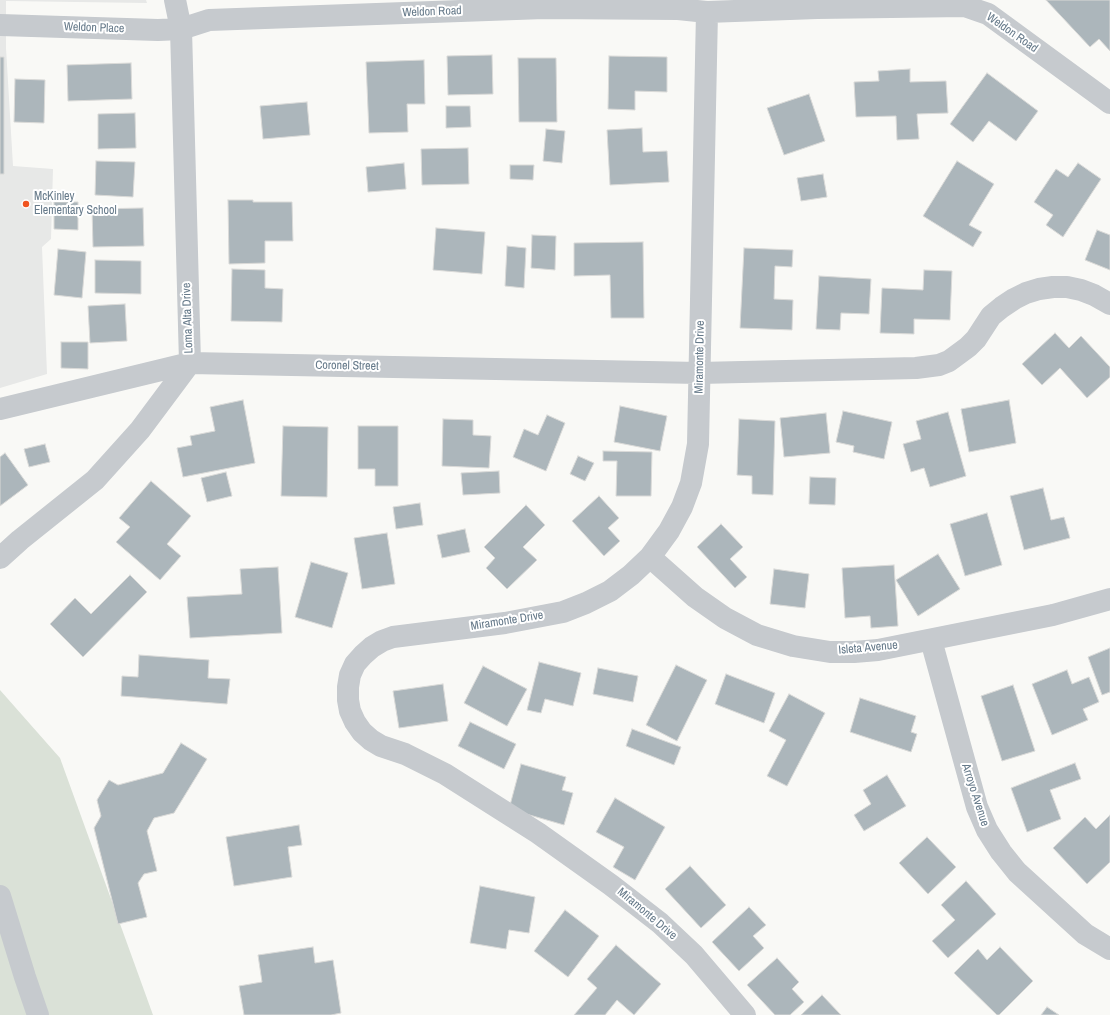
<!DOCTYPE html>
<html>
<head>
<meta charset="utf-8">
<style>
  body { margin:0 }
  canvas { display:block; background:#f9f9f6 }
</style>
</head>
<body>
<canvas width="1110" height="1015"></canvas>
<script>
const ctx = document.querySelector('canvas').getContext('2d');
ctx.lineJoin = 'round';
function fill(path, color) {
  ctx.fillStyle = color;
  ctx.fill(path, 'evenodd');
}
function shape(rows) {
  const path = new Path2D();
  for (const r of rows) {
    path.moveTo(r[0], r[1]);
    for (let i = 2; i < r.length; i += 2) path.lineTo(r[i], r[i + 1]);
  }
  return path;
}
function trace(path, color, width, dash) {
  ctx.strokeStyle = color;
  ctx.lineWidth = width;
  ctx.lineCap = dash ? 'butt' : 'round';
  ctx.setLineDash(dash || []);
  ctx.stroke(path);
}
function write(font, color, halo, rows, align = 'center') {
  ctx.font = font + ' "Archivo Narrow",sans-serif';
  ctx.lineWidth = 4;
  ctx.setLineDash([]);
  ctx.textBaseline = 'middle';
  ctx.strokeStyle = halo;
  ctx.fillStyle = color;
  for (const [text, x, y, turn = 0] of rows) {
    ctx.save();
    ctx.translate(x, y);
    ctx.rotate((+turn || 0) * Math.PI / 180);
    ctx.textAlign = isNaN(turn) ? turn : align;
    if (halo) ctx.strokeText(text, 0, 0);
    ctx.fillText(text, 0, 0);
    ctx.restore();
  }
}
fill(shape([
  [0,0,146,0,147,3,6,1,6,48,13,166,53,169,51,239,42,247,47,374,0,388]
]), '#e7e8e7');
fill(shape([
  [0,690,60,758,153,1015,0,1015]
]), '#dae1d7');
const building = shape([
  [1046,0,1110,0,1110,51,1099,39,1090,47,1046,0],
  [492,55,493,94,448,95,447,56,492,55],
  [609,56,667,57,667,92,635,91,635,110,608,109,609,56],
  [0,57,4,57,4,174,0,174,0,57],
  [518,58,556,58,557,122,519,122,518,58],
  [424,60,425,104,407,104,408,132,369,133,366,62,424,60],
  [131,63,132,99,68,101,67,65,131,63],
  [910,69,910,82,946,81,948,113,917,114,919,139,897,140,896,116,856,117,854,82,879,81,878,71,910,69],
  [987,73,1038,111,1016,141,989,121,973,142,950,124,987,73],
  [15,79,45,80,44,123,14,122,15,79],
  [809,94,825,141,784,155,767,108,809,94],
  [307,102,310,135,263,139,260,106,307,102],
  [446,106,470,106,471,127,446,128,446,106],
  [135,113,136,148,98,149,98,114,135,113],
  [642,128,643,152,667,151,669,182,610,185,607,130,642,128],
  [546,129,565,131,562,163,543,161,546,129],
  [468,148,469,184,422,185,421,149,468,148],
  [96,161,135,162,133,197,95,195,96,161],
  [957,161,994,184,969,225,982,232,973,247,923,216,957,161],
  [404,163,406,189,368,192,366,167,404,163],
  [1078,163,1101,179,1063,237,1046,225,1053,215,1034,202,1056,169,1068,177,1078,163],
  [510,165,534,165,533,180,510,179,510,165],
  [823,174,827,197,801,201,797,178,823,174],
  [228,200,253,200,253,202,292,202,293,241,265,241,265,263,229,264,228,200],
  [54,202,78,202,78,230,54,229,54,202],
  [143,208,144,246,93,247,92,209,143,208],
  [436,228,485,232,482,274,433,270,436,228],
  [1097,230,1110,235,1110,270,1085,260,1097,230],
  [532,235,556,236,555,270,531,268,532,235],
  [643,242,644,318,611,318,610,275,574,276,574,243,643,242],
  [507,246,526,248,524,288,505,286,507,246],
  [744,248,793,250,792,267,775,266,774,299,793,300,792,330,740,328,744,248],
  [58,249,86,252,82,298,54,295,58,249],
  [95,260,141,261,141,294,95,293,95,260],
  [232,269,265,270,265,288,283,289,282,322,231,321,232,269],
  [924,270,952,271,950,320,914,319,914,334,880,333,882,288,923,290,924,270],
  [819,276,871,279,869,314,841,313,840,330,816,329,819,276],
  [125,304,127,341,90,343,88,306,125,304],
  [1055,333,1069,348,1081,336,1110,367,1110,377,1087,398,1060,368,1042,385,1022,364,1055,333],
  [61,342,88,342,88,369,61,368,61,342],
  [243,400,255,463,183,477,177,448,192,445,190,436,215,431,210,407,243,400],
  [1009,400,1016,443,969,452,961,409,1009,400],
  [620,406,667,416,660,451,614,442,620,406],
  [843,411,892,422,884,459,853,452,854,446,836,442,843,411],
  [948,412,966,476,930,487,924,468,911,472,903,444,921,439,916,421,948,412],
  [826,413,830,453,784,457,780,418,826,413],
  [547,415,565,423,546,471,513,457,524,429,538,435,547,415],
  [443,419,473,420,473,435,491,436,489,468,442,466,443,419],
  [739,419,775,421,773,495,752,494,752,476,737,475,739,419],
  [283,426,328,427,327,497,281,496,283,426],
  [358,426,398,426,398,486,375,486,375,469,358,469,358,426],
  [45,444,50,462,29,467,24,449,45,444],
  [603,451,652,452,651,496,616,496,617,461,603,461,603,451],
  [5,453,28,485,0,506,0,457,5,453],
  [578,456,594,463,585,481,570,474,578,456],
  [499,471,500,493,463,495,461,473,499,471],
  [226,472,232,496,207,502,201,478,226,472],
  [810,477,836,478,835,505,809,504,810,477],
  [151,481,191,516,167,544,181,556,160,580,116,542,130,527,119,518,151,481],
  [1043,488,1051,520,1064,517,1070,538,1024,550,1010,496,1043,488],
  [599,496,619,518,608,528,620,541,604,556,572,521,599,496],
  [420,503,423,525,396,529,393,507,420,503],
  [526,505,545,525,523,547,537,560,507,589,486,568,495,558,484,547,526,505],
  [987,513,1002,565,965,576,950,524,987,513],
  [721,524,743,547,730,559,747,577,735,588,697,547,721,524],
  [465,529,470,552,442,558,437,535,465,529],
  [387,533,395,584,362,589,354,538,387,533],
  [938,554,960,589,918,616,896,580,938,554],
  [311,562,348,573,332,628,295,617,311,562],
  [894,565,898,626,871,628,870,616,845,618,842,568,894,565],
  [278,567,282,633,190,638,187,597,242,594,240,569,278,567],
  [774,569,809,574,805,608,770,604,774,569],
  [130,575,147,592,83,657,50,624,75,598,91,614,130,575],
  [1110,648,1110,692,1102,695,1088,657,1110,648],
  [139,655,209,660,208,678,230,679,227,704,121,696,122,676,138,677,139,655],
  [539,662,581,673,573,706,545,699,541,713,527,710,539,662],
  [676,665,707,680,677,741,646,725,676,665],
  [483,666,527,689,507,726,464,703,483,666],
  [598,668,638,676,633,702,593,694,598,668],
  [1067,670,1072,684,1089,677,1099,702,1083,709,1088,720,1052,735,1032,684,1067,670],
  [726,674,775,693,764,723,715,704,726,674],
  [443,684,448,721,399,728,393,691,443,684],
  [1013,685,1035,751,1002,761,981,696,1013,685],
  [789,694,825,713,787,786,767,776,786,740,769,731,789,694],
  [860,698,916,716,911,732,917,734,911,752,850,732,860,698],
  [470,722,516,744,504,769,458,746,470,722],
  [632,729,681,747,674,765,626,746,632,729],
  [181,743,207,759,174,813,154,818,147,831,157,871,144,874,138,883,147,917,118,924,94,828,101,816,97,800,109,780,118,785,163,773,181,743],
  [1075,763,1081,779,1050,790,1061,819,1027,832,1011,788,1075,763],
  [521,764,566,777,562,790,573,793,564,825,509,809,521,764],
  [887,775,906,806,864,831,854,815,871,804,863,790,887,775],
  [615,798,665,827,635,880,613,867,624,847,596,832,615,798],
  [1110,815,1110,862,1087,884,1053,848,1085,817,1096,829,1110,815],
  [299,825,302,845,288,847,292,877,234,886,226,837,299,825],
  [927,837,956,867,928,894,899,863,927,837],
  [690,866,726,905,701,928,665,889,690,866],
  [966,881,996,914,948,958,932,941,955,920,941,905,966,881],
  [480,886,535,897,529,933,509,930,506,949,470,943,480,886],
  [749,907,766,925,753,936,764,948,739,971,712,942,749,907],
  [565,910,599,936,568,977,534,951,565,910],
  [616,945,661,984,634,1015,617,1000,605,1015,574,1015,597,988,587,979,616,945],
  [313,947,315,963,333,960,341,1013,331,1015,244,1015,239,986,262,982,258,955,313,947],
  [1000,947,1033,981,999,1015,997,1015,954,973,978,949,987,960,1000,947],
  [777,958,799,982,792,989,804,1002,790,1015,775,1015,747,985,777,958],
  [822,995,841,1015,801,1015,822,995],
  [1047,1007,1059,1015,1041,1015,1047,1007]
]);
fill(building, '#acb6bb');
trace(building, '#dadad8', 1);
trace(shape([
  [707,12,698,444,691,483,682,507,669,531,650,557,631,575,610,591,586,603,563,612,505,623,393,637,382,641,372,647,363,655,355,664,350,675,348,687,348,700,350,711,355,722,362,732,371,740,381,746,405,754,445,774,538,833,611,885,660,923,694,955,745,1015],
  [0,25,158,30,181,29,209,20,544,8,678,9,707,12,817,8,965,6,988,14,1110,103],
  [0,409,190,363,699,373,916,368,939,365,949,361,968,347,976,339,991,316,1002,307,1014,299,1026,293,1039,289,1053,287,1067,287,1081,290,1094,295,1110,304],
  [650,557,695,597,725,618,757,635,793,646,830,652,854,652,878,650,1053,615,1110,599],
  [0,558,20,540,95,480,140,430,190,363,181,29,175,0],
  [931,640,977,807,987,830,1001,852,1017,872,1085,934,1110,949],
  [0,896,25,977,38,1015]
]), '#c6cace', 22);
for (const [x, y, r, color] of [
  [26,204,4,"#f0531f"]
]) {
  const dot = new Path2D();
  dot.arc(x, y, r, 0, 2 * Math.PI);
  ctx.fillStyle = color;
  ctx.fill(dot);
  trace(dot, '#fff', 1.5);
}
write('12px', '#657989', '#fff', [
  ["Weldon Road",432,12,-2],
  ["Weldon Place",94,28,2],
  ["Weldon Road",1012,33,35],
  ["Loma Alta Drive",188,318,-92],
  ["Miramonte Drive",700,357,-89],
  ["Coronel Street",347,366,1],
  ["Miramonte Drive",507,621,-9],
  ["Isleta Avenue",868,648,-5],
  ["Arroyo Avenue",975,795,72],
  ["Miramonte Drive",647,914,40]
]);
write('12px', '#657989', '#fff', [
  ["McKinley",34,197],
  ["Elementary School",34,211]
], 'left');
</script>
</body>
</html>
